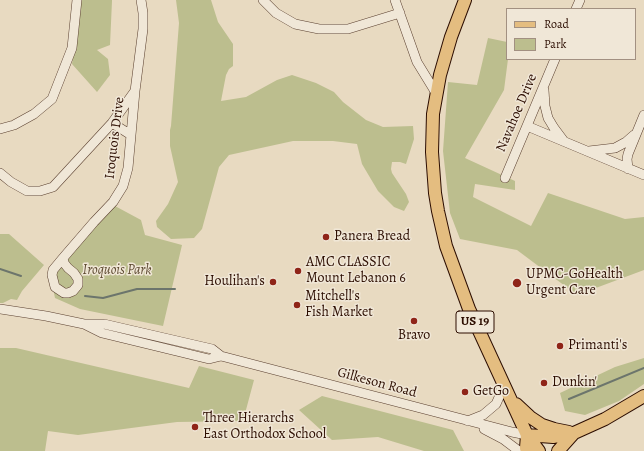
<!DOCTYPE html>
<html>
<head>
<meta charset="utf-8">
<style>
  body { margin:0 }
  #map { position:relative; width:644px; height:451px; overflow:hidden; background:#e8dac1; font-family:Alegreya,serif }
  canvas { display:block }
  .legend { position:absolute; left:506px; top:8px; width:130px; height:52px; box-sizing:border-box; background:#f0e7d7; border:1px solid #a29081; margin:0; padding:5px 7px; list-style:none; font-size:12px; color:#2c0d00 }
  .legend li { display:flex; align-items:center; gap:8px; height:20px }
  .legend b { width:20px; border:1px solid #a29081 }
</style>
</head>
<body>
<div id="map">
<canvas width="644" height="451"></canvas>
<ul class="legend">
<li><b style="height:5px;background:#e4bd80"></b>Road</li>
<li><b style="height:11px;background:#bcbe8e"></b>Park</li>
</ul>
</div>
<script>
const ctx = document.querySelector('canvas').getContext('2d');
ctx.lineJoin = 'round';
function fill(path, color) {
  ctx.fillStyle = color;
  ctx.fill(path, 'evenodd');
}
function shape(rows) {
  const path = new Path2D();
  for (const r of rows) {
    path.moveTo(r[0], r[1]);
    for (let i = 2; i < r.length; i += 2) path.lineTo(r[i], r[i + 1]);
  }
  return path;
}
function trace(path, color, width, dash) {
  ctx.strokeStyle = color;
  ctx.lineWidth = width;
  ctx.lineCap = dash ? 'butt' : 'round';
  ctx.setLineDash(dash || []);
  ctx.stroke(path);
}
function write(font, color, halo, rows, align = 'center') {
  ctx.font = font + ' Alegreya,serif';
  ctx.lineWidth = 3;
  ctx.setLineDash([]);
  ctx.textBaseline = 'middle';
  ctx.strokeStyle = halo;
  ctx.fillStyle = color;
  for (const [text, x, y, turn = 0] of rows) {
    ctx.save();
    ctx.translate(x, y);
    ctx.rotate((+turn || 0) * Math.PI / 180);
    ctx.textAlign = isNaN(turn) ? turn : align;
    if (halo) ctx.strokeText(text, 0, 0);
    ctx.fillText(text, 0, 0);
    ctx.restore();
  }
}
fill(shape([
  [81,0,112,0,112,1,110,45,97,50,108,59,110,75,97,92,72,64],
  [176,0,211,0,218,22,233,44,233,66,229,69,226,75,221,101,246,97,277,80,292,75,316,83,334,92,343,102,366,120,383,127,413,126,414,139,406,164,400,162,392,162,391,169,392,173,406,194,409,202,404,211,394,207,378,191,362,164,357,144,333,141,293,141,229,155,219,167,202,229,194,238,171,239,157,227,156,221,168,204,178,182,170,146,170,130,171,126,179,23],
  [488,38,507,42,508,59,504,90,465,158,515,181,515,190,475,184,473,197,531,226,548,193,625,219,644,217,644,270,577,295,517,250,460,239,450,213,443,151,448,82,477,85],
  [115,206,141,220,145,235,182,245,163,326,80,309,55,298,50,274],
  [0,234,9,234,44,265,22,291,17,300,11,299,3,303,0,303],
  [0,348,16,348,189,388,199,366,254,380,243,421,177,422,78,435,48,431,45,451,0,451],
  [644,358,644,384,619,401,585,415,565,411,560,393,615,367],
  [322,396,453,430,464,451,424,451,378,437,332,440,299,410]
]), '#bcbe8e');
trace(shape([
  [0,269,21,276],
  [85,296,103,298,137,289,175,289],
  [569,399,644,368]
]), '#6c756c', 2);
const minor = shape([
  [263,0,276,13,295,24,319,29,348,29,400,13],
  [395,0,417,62,436,93],
  [576,9,580,0],
  [544,90,545,106,548,118,554,128,563,140],
  [112,123,131,135],
  [527,126,644,175],
  [0,129,14,125,34,114,52,99,72,48,77,0],
  [589,151,615,148,626,142,634,135],
  [628,169,627,159,628,154,644,115],
  [0,173,11,182,27,191,40,191,53,187,112,123,135,91],
  [505,178,555,59],
  [63,258,64,263,68,268,74,273,78,279,78,285,73,291,68,293,64,293,55,287,52,275,53,270,63,258,94,222,113,202,123,186,128,168,135,91,143,29,143,13,141,0],
  [0,309,46,316,84,324,102,333,209,359,221,356],
  [84,324,104,324,212,349,221,356,512,432,527,435],
  [468,421,483,415,496,404,500,395,502,382],
  [484,429,503,439,519,451]
]);
const major = shape([
  [465,0,451,37,440,75,433,114,432,152,435,193,438,211,446,246,469,309,527,435,539,451],
  [516,404,530,417,542,425,554,429,569,432],
  [527,435,553,437,574,433,605,419,644,396],
  [527,451,526,448,527,435],
  [558,451,574,433]
]);
trace(minor, '#5b4030', 10);
trace(major, '#2c0d00', 14);
trace(minor, '#f0e7d7', 9);
trace(major, '#e4bd80', 12);
for (const [x, y, r, color] of [
  [326,237,4,"#8f2418"],
  [298,271,4,"#8f2418"],
  [273,282,4,"#8f2418"],
  [517,283,5,"#8f2418"],
  [297,305,4,"#8f2418"],
  [414,321,4,"#8f2418"],
  [560,346,4,"#8f2418"],
  [544,383,4,"#8f2418"],
  [465,392,4,"#8f2418"],
  [195,427,4,"#8f2418"]
]) {
  const dot = new Path2D();
  dot.arc(x, y, r, 0, 2 * Math.PI);
  ctx.fillStyle = color;
  ctx.fill(dot);
  trace(dot, '#f0e7d7', 1.5);
}
for (const [x, y, w] of [
  [475,322,38]
]) {
  const box = new Path2D();
  box.roundRect(x - w / 2, y - 11, w, 22, 3);
  ctx.fillStyle = '#f0e7d7';
  ctx.fill(box);
  trace(box, '#2c0d00', 1);
}
write('bold 13px', '#2c0d00', null, [
  ["US 19",475,322]
]);
write('14px', '#2c0d00', '#f0e7d7', [
  ["Navahoe Drive",517,113,-67],
  ["Iroquois Drive",115,138,-83],
  ["Gilkeson Road",377,383,15]
]);
write('14px', '#2c0d00', '#f0e7d7', [
  ["Panera Bread",334,237],
  ["AMC CLASSIC",306,263],
  ["Mount Lebanon 6",306,279],
  ["UPMC-GoHealth",526,275],
  ["Urgent Care",526,291],
  ["Houlihan's",265,282,"right"],
  ["Mitchell's",305,297],
  ["Fish Market",305,313],
  ["Bravo",414,336,"center"],
  ["Primanti's",568,346],
  ["Dunkin'",552,383],
  ["GetGo",473,392],
  ["Three Hierarchs",203,419],
  ["East Orthodox School",203,435]
], 'left');
write('italic 14px', '#5e4b32', '#f0e7d7', [
  ["Iroquois Park",117,271]
]);
</script>
</body>
</html>
